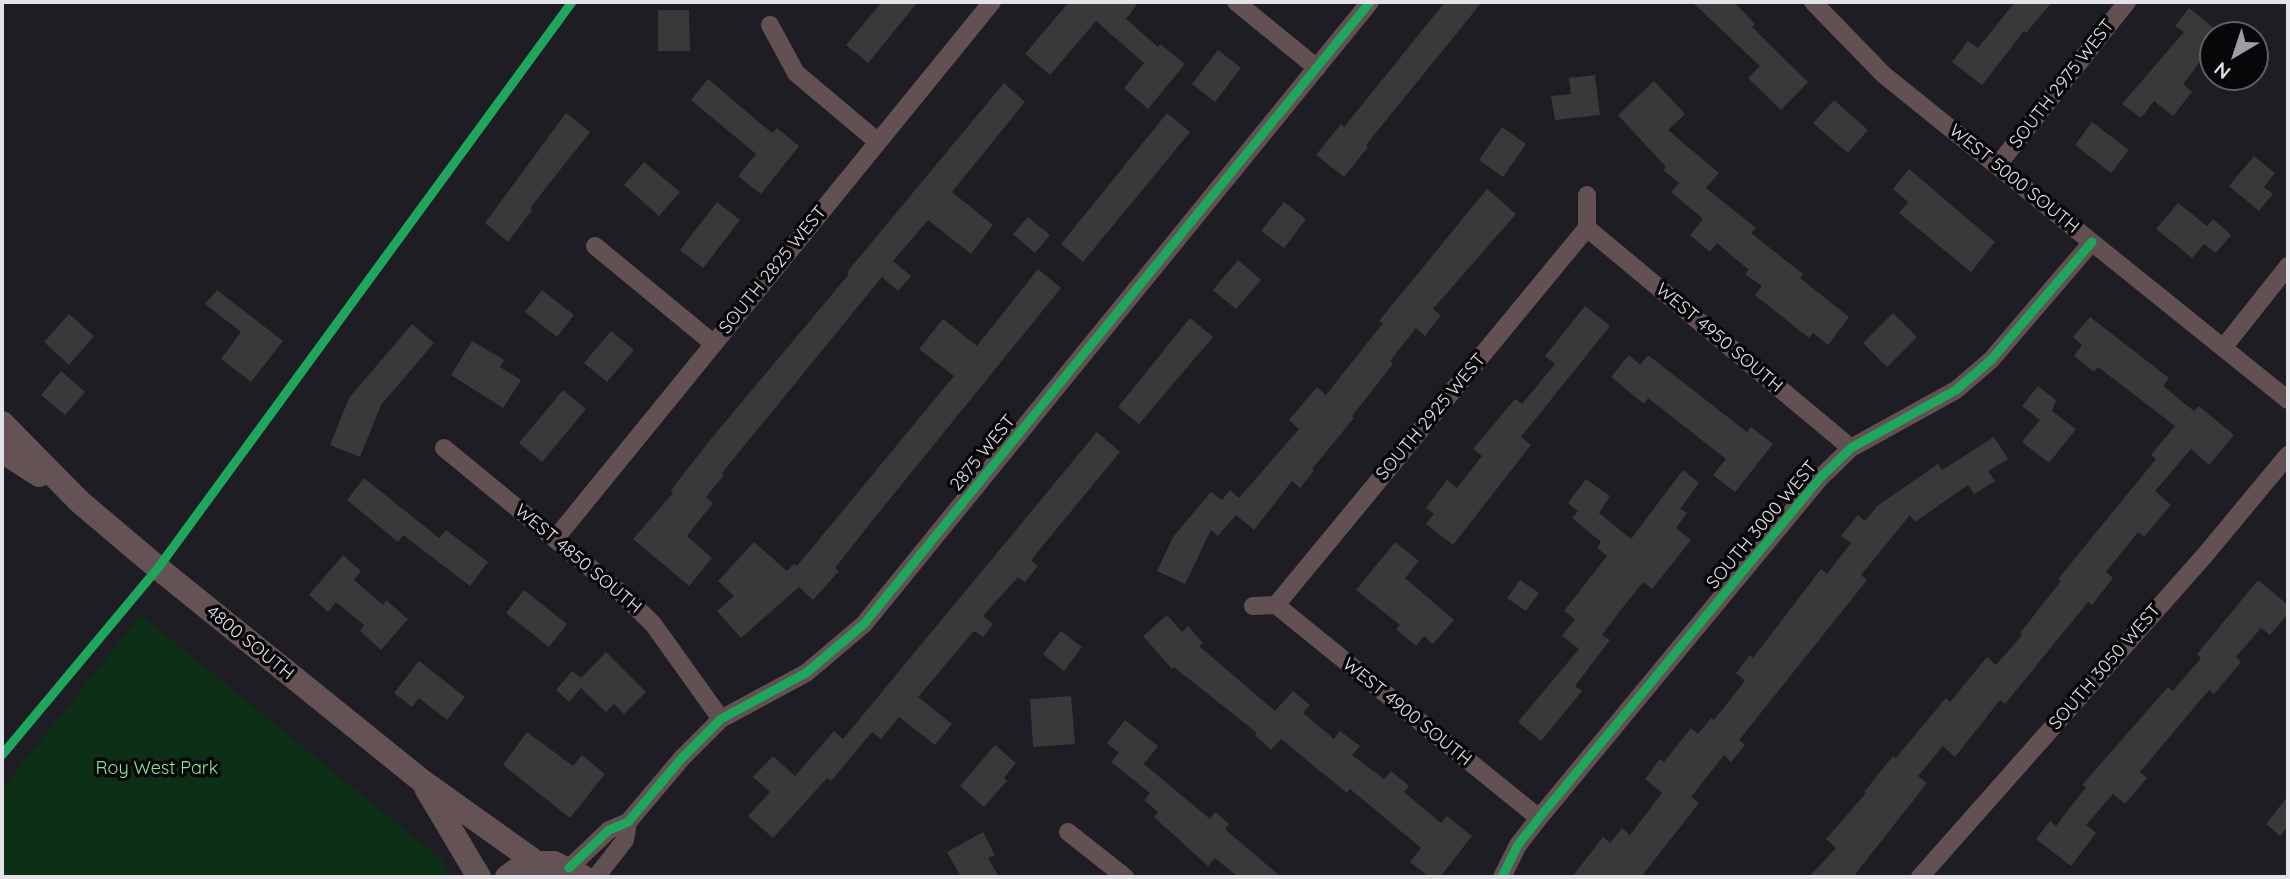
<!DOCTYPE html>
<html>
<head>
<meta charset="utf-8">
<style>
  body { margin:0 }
  #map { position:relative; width:2290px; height:879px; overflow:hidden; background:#1e1d23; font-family:Quicksand,sans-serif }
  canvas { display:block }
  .frame { position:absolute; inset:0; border:4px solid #e3e2e9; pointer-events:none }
  .north { position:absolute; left:2199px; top:21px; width:70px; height:70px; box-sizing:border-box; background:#07070a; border:2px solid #5f5f63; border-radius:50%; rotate:219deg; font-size:19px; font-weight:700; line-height:28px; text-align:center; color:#e3e2e9 }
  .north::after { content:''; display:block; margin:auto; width:24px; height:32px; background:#9e9da4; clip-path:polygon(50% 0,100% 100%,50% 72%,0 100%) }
</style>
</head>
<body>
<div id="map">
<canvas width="2290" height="879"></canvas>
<div class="frame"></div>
<div class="north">N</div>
</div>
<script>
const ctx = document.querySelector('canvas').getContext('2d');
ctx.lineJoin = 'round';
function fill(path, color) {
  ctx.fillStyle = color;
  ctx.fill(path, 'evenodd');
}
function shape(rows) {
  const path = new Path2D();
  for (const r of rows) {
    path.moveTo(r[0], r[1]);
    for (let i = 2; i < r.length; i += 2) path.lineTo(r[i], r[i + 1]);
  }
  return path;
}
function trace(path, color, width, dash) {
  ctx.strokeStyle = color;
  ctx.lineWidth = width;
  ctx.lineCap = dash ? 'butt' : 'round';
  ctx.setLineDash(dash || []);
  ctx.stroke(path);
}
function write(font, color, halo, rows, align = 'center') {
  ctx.font = font + ' Quicksand,sans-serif';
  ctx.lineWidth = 7;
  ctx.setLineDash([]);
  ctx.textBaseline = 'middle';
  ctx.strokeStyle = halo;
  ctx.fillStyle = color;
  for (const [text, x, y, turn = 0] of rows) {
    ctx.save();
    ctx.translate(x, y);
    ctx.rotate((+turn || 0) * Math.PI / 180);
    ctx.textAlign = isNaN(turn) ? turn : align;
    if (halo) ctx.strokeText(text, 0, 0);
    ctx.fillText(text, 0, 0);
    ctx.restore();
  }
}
fill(shape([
  [141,615,443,861,448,877,2,877,2,789]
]), '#0d2f15');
fill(shape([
  [882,2,918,2,868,63,846,45],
  [1069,2,1139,2,1126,19,1158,47,1160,44,1185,64,1148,109,1124,88,1144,63,1096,21,1050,75,1025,54],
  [1445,2,1482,2,1366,145,1368,147,1344,177,1316,155,1341,124,1344,127],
  [1692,2,1734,2,1755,24,1752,27,1808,82,1781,110,1748,78,1760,66],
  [2015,2,2052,2,2026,33,2024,31,1982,85,1952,62,1968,41,1978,48],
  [2189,8,2221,34,2213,35,2213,45,2183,84,2192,92,2173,116,2154,101,2141,118,2122,104,2184,32,2175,26],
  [658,10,689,10,690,51,658,51],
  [1218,50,1241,68,1215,102,1192,84],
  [1595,75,1600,115,1555,120,1551,96,1571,94,1569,78],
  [708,79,772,133,777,128,799,146,761,194,738,176,756,154,691,100],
  [1654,81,1685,114,1668,130,1719,173,1706,188,1756,228,1751,233,1803,274,1800,278,1849,317,1828,345,1813,333,1809,338,1755,295,1762,286,1745,274,1749,270,1717,243,1710,252,1690,235,1703,219,1671,192,1679,183,1663,170,1666,167,1618,115],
  [1004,83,1025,102,952,192,993,225,971,254,928,220,893,261,911,276,898,291,882,277,722,473,724,475,706,497,713,503,687,536,712,558,689,586,633,539,673,493,671,490,711,439,849,274,847,272],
  [1834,100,1868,130,1848,153,1813,123],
  [566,113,590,132,530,208,532,210,508,242,485,223],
  [1167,113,1190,132,1083,262,1061,244],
  [2092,122,2129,150,2111,173,2075,145],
  [1502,127,1526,144,1503,177,1479,160],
  [2254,156,2275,173,2264,187,2273,194,2259,211,2229,186],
  [644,162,680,192,659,216,624,185],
  [1909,169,1995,242,1971,272,1899,213,1908,202,1893,189],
  [1487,189,1516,214,1433,309,1441,315,1425,336,1416,328,1390,361,1393,364,1352,416,1354,418,1312,469,1314,471,1300,488,1292,481,1254,530,1236,515,1218,536,1211,530,1185,584,1157,571,1173,537,1211,492,1222,500,1230,490,1239,498,1299,429,1289,420,1317,387,1326,395,1383,323,1379,321],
  [717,202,740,220,703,268,680,250],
  [1284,202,1306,219,1284,248,1261,231],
  [2178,203,2207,226,2213,219,2231,235,2216,253,2204,244,2192,258,2156,229],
  [1028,217,1050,235,1035,253,1013,234],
  [1238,260,1261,280,1236,309,1213,290],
  [1038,269,1061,288,876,516,835,568,839,571,813,600,799,587,741,638,717,611,734,596,718,581,754,542,787,571,794,564,797,566,954,376,919,349,943,319,977,346],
  [217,290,283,341,251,382,221,359,241,332,205,304],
  [542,290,574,315,557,337,525,312],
  [1585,306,1610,326,1521,437,1531,445,1453,545,1426,524,1434,514,1426,508,1447,480,1457,488,1482,456,1473,449,1515,399,1522,404,1555,364,1545,356],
  [1893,313,1917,337,1887,367,1863,343],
  [69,314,94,336,69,365,44,342],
  [2090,317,2169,378,2163,386,2194,411,2199,406,2234,435,2209,465,2191,449,2155,491,2171,505,2144,537,2138,532,2106,572,2113,578,2092,605,2088,602,2005,704,2000,700,1955,757,1943,746,1918,776,1927,783,1853,877,1809,877,1836,848,1826,839,1866,793,1864,792,1893,756,1896,758,1946,698,1950,702,1987,657,1996,665,2022,635,2020,633,2061,581,2058,579,2156,459,2151,455,2175,426,2098,367,2094,372,2074,356,2082,345,2073,337],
  [1190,318,1213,337,1139,424,1118,407],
  [412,324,434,343,381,405,360,457,330,445,349,398],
  [611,331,634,350,607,382,584,363],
  [472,341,504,360,500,367,521,380,503,408,451,375],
  [1629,355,1640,365,1648,355,1747,432,1751,427,1773,444,1735,492,1713,475,1726,459,1648,398,1644,404,1611,377],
  [61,371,85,392,65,415,41,395],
  [2038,386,2056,400,2052,411,2076,429,2049,463,2022,442,2040,420,2022,406],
  [563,390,586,409,542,462,519,443],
  [1097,432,1120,452,1031,560,1038,566,1025,582,1018,577,983,616,993,624,983,637,974,631,918,697,952,724,935,745,899,717,881,739,872,732,831,781,827,778,773,838,748,816,770,792,753,777,773,756,795,776,834,731,843,739],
  [1994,437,2008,459,1988,471,1995,481,1974,494,1968,485,1915,522,1910,515,1861,575,1867,580,1739,740,1745,745,1731,762,1724,755,1691,797,1699,803,1641,877,1572,877,1603,837,1610,843,1622,828,1630,835,1662,793,1645,779,1660,759,1664,762,1691,728,1698,734,1711,718,1714,720,1745,681,1736,673,1750,655,1753,658,1821,569,1827,574,1851,543,1841,536,1858,515,1865,521,1877,506,1938,464,1942,470],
  [1683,470,1699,483,1680,509,1687,513,1676,528,1691,540,1652,589,1643,582,1613,620,1602,635,1610,640,1575,686,1582,691,1541,741,1518,722,1579,649,1562,636,1575,619,1564,611,1607,556,1597,548,1601,542,1572,518,1578,511,1568,503,1586,479,1610,496,1599,513,1631,539],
  [364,478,439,538,446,530,488,562,470,586,403,535,398,542,347,500],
  [1395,542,1419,561,1405,578,1454,620,1433,644,1424,636,1416,646,1396,629,1400,625,1356,590],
  [343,555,361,571,354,580,383,605,386,600,408,619,381,650,360,631,364,625,336,602,328,612,309,595],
  [1520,580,1539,593,1526,611,1507,598],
  [2258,580,2288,605,2288,614,2270,635,2261,628,2236,657,2241,662,2214,694,2209,690,2140,772,2147,778,2125,804,2113,794,2086,825,2096,833,2071,866,2036,839,2050,821,2056,826,2086,787,2082,785,2168,687,2173,691,2201,658,2197,654],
  [524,590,567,624,549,647,506,613],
  [1167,615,1182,632,1188,626,1203,643,1199,646,1275,711,1293,691,1310,705,1303,713,1334,739,1340,731,1360,746,1352,755,1384,779,1391,771,1409,786,1404,792,1441,823,1447,816,1472,836,1440,877,1429,877,1410,862,1421,848,1350,789,1347,793,1281,739,1271,750,1255,735,1257,733,1174,667,1172,669,1143,636],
  [1061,631,1082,647,1064,671,1043,654],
  [606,652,646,692,624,714,614,704,606,712,581,688,569,702,556,690,572,671,581,678],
  [419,661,465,697,447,720,419,698,412,707,394,693],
  [1071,696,1075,744,1033,747,1030,699],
  [1125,720,1158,746,1144,764,1210,819,1215,812,1229,824,1225,829,1281,877,1238,877,1215,858,1208,866,1154,817,1158,812,1144,800,1150,793,1111,762,1119,753,1107,743],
  [527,732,573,766,582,755,605,774,570,818,503,765],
  [995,745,1016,763,1004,778,1007,781,984,807,960,786],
  [2288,796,2288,826,2280,836,2266,824],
  [983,832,995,855,988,858,999,877,961,877,947,852]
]), '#3a3839');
trace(shape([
  [1236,2,1317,68],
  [1813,2,1884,75,2288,400],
  [770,25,796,73,878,142],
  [1997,166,2127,2],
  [1587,195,1587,228],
  [1587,228,1851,448],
  [595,246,714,344],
  [2223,348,2288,266],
  [444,448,622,594,653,624,721,719],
  [555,539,992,2],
  [1276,605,1587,228],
  [1276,605,1539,818],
  [1253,606,1276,605],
  [1068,832,1125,877],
  [569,868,609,830,628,822,682,758,721,719,806,673,864,624,1370,2],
  [596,877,625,840,628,822],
  [1502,877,1518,845,1539,818,1820,478,1851,448,1956,390,1991,360,2092,242],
  [1920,877,2205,555,2288,455]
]), '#635053', 18);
trace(shape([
  [2,423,80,502,158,568,422,781,537,863],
  [2,451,39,475],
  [426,788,479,877],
  [507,877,518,869,537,863,554,863,583,877]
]), '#655255', 24);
trace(shape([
  [2,755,158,568,572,2],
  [569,868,609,830,628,822,682,758,721,719,806,673,864,624,1370,2],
  [1502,877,1518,845,1539,818,1820,478,1851,448,1956,390,1991,360,2092,242]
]), '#20a55d', 9);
write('18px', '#e3e2e9', '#07070a', [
  ["SOUTH 2975 WEST",2062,84,-52],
  ["WEST 5000 SOUTH",2014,179,39],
  ["SOUTH 2825 WEST",773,270,-51],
  ["WEST 4950 SOUTH",1719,338,40],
  ["SOUTH 2925 WEST",1431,417,-50],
  ["2875 WEST",983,453,-51],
  ["SOUTH 3000 WEST",1762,525,-50],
  ["WEST 4850 SOUTH",578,559,40],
  ["4800 SOUTH",250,643,39],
  ["SOUTH 3050 WEST",2105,667,-49],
  ["WEST 4900 SOUTH",1407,712,39]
]);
write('18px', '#84ed93', '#07070a', [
  ["Roy West Park",157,769]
]);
</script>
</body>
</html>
